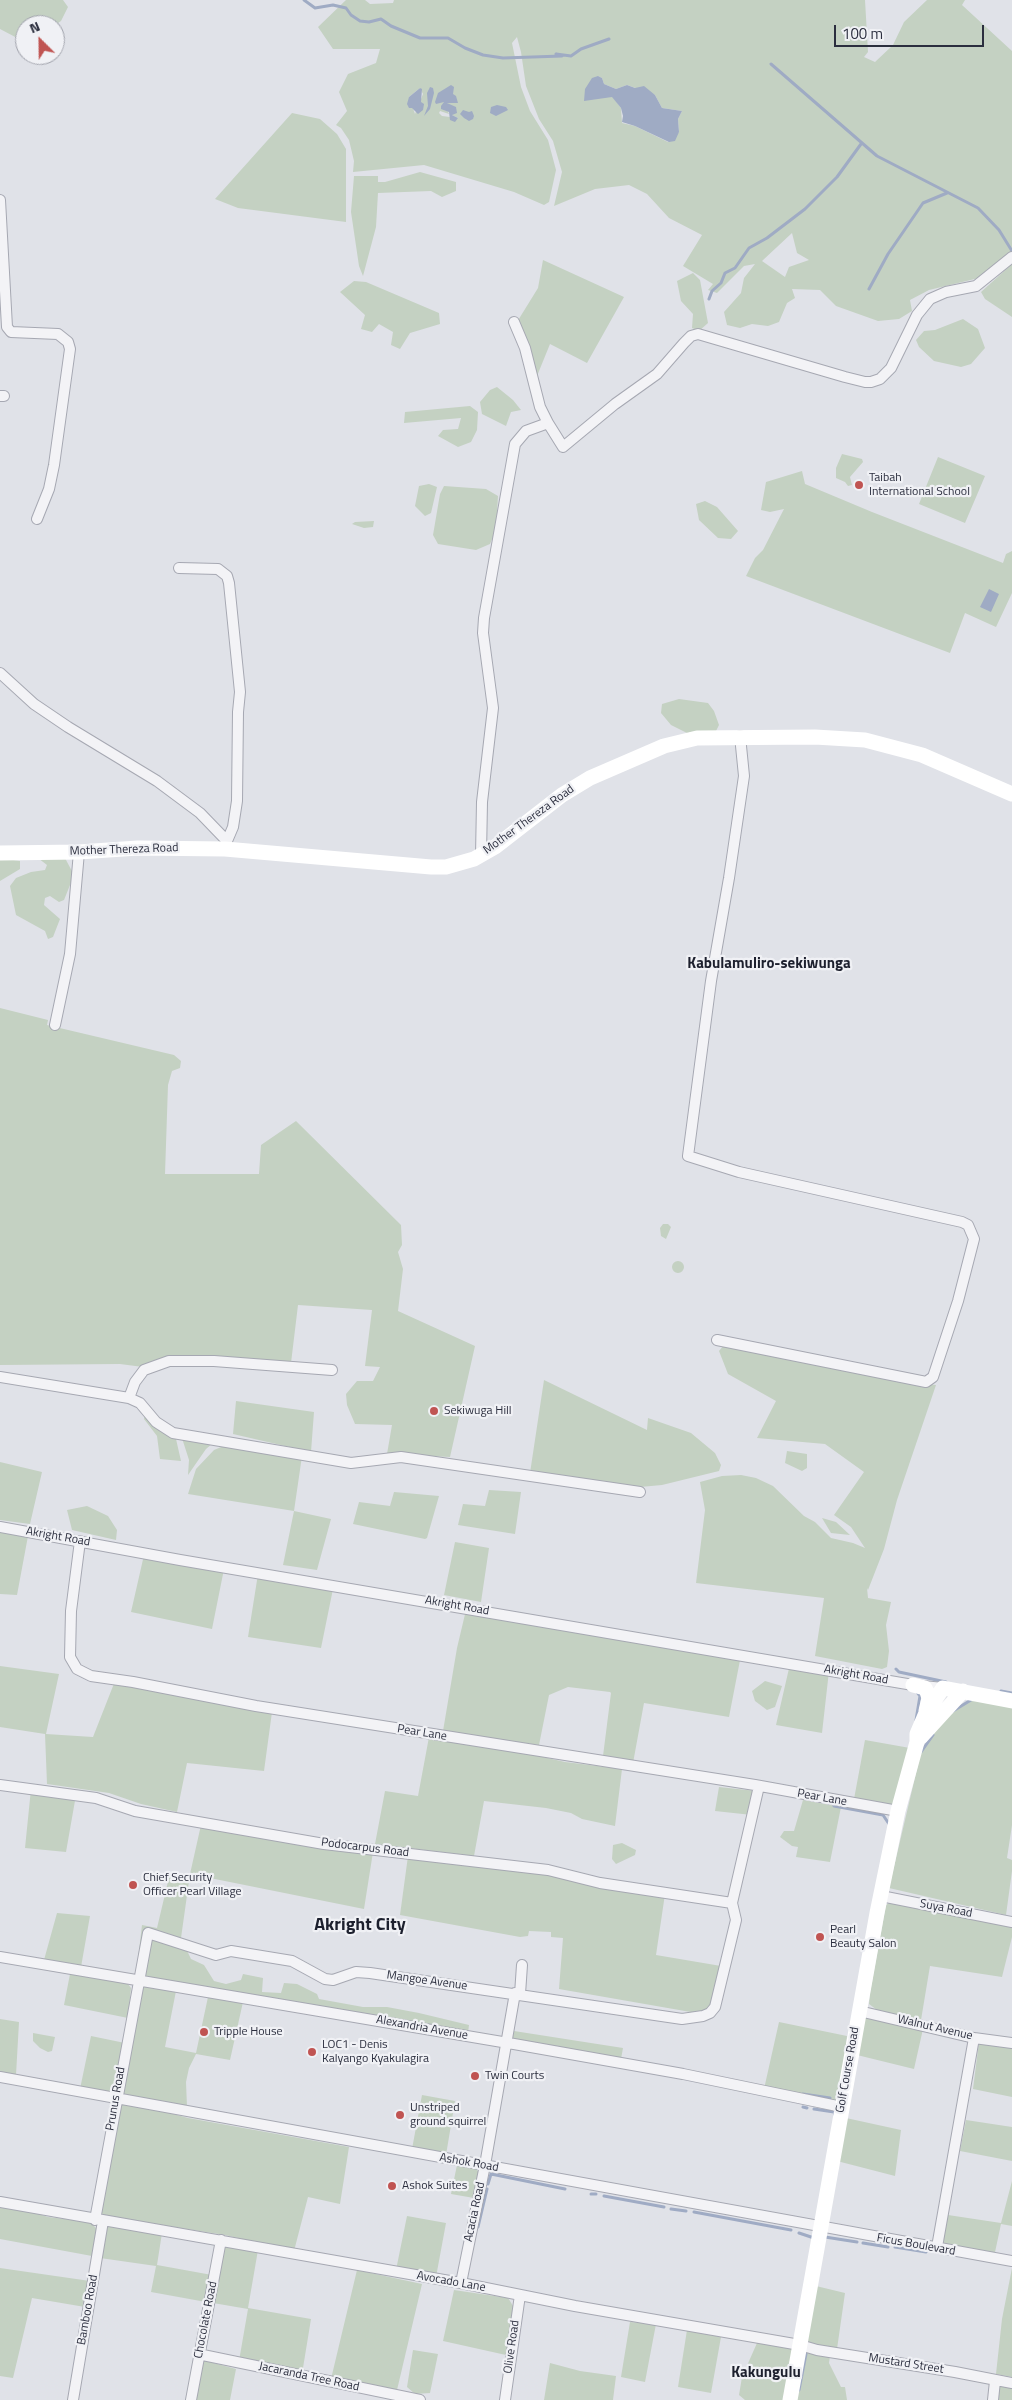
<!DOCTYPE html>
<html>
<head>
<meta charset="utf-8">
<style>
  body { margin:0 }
  #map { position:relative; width:1012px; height:2400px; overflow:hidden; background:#e0e2e8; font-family:"Titillium Web",sans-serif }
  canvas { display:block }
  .north { position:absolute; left:15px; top:15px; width:50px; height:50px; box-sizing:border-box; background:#f0f1f5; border:1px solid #a1a3ac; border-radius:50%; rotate:337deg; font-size:14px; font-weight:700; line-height:20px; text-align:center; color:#2b2e3e }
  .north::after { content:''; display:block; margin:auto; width:18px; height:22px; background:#c05452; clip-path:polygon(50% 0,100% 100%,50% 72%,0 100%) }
  .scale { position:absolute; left:834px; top:25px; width:150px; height:22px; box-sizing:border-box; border:2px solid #2b2e3e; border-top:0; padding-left:6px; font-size:15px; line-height:18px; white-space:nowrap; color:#2b2e3e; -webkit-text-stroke:4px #f0f1f5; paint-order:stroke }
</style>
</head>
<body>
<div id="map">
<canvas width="1012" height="2400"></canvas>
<div class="north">N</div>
<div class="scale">100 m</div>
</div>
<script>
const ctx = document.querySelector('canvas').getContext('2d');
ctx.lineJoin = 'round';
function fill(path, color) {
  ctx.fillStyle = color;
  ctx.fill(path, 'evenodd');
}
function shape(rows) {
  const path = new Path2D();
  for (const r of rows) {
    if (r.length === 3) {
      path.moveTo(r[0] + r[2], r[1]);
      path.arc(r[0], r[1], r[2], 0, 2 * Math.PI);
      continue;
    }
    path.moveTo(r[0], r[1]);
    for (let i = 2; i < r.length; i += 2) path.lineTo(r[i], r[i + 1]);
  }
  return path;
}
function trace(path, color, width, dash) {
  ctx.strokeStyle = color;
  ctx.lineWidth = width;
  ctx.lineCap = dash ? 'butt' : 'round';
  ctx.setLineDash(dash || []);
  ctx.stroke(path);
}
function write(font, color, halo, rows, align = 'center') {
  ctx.font = font + ' "Titillium Web",sans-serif';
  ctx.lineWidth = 4.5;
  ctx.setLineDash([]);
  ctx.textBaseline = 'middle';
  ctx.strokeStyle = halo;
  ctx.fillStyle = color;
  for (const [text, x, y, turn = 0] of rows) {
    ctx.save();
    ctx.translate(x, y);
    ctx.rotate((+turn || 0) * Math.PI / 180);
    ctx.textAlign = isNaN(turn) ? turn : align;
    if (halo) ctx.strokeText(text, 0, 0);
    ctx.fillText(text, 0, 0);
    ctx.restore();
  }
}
fill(shape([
  [0,0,63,0,68,7,61,21,55,25,25,25,25,40,21,40,0,29],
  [346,0,365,0,370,4,393,3,394,0,865,0,868,52,864,57,875,62,893,45,904,22,927,0,965,0,962,5,1012,51,1012,251,983,277,929,290,910,300,912,311,899,319,878,321,836,306,820,290,792,289,795,298,787,303,779,322,768,326,752,324,740,328,727,325,724,312,741,293,744,278,755,264,744,266,717,293,708,290,713,284,683,266,702,235,669,218,647,194,629,185,595,189,554,206,562,172,553,141,539,119,526,86,521,52,517,37,512,43,521,87,530,111,548,140,556,170,549,202,544,205,514,192,424,165,353,172,354,161,349,140,341,128,336,125,347,111,339,92,348,74,376,63,380,49,333,49,318,27],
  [598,76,602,78,604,84,616,89,627,85,655,95,662,108,682,111,678,119,679,132,668,142,635,126,622,123,621,108],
  [420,88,423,94,415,114,409,97],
  [456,97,447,103,452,115,458,118,450,120,450,117,442,116,439,113,440,111,449,114,444,102,441,102],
  [792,233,797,253,809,260,789,267,785,277,762,261],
  [292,113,320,119,337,134,346,149,346,222,238,208,215,199],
  [420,172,456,182,456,191,442,197,431,191,378,193,376,227,363,276,359,266,351,212,354,176,378,176,378,182,385,182],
  [543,260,624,297,587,363,550,344,537,376,517,322,538,288],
  [1012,264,1012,317,985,299,981,292],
  [693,273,700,280,708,323,699,331,692,328,693,314,681,301,677,281],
  [354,281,366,282,439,313,440,324,410,333,400,349,391,345,393,332,379,324,372,332,361,329,365,315,340,292],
  [963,319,978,329,985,348,971,364,961,367,934,361,919,347,916,340,924,331,935,330],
  [497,387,513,400,521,410,511,412,506,426,482,414,480,402,490,390],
  [470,406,478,412,477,430,471,442,458,447,438,436,443,430,458,429,461,418,404,423,405,412],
  [842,454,862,459,863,462,850,477,852,485,848,486,845,482,836,478,836,468],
  [938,457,985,476,965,523,919,504],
  [802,471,805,484,872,512,1003,563,1006,554,1012,551,1012,593,996,627,965,613,950,653,746,576,755,558,763,550,784,509,770,512,761,510,766,482],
  [429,484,437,487,431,513,425,516,415,506,419,486],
  [444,486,486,489,498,496,496,530,490,544,476,550,438,544,433,535,440,494],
  [705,501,717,507,738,531,731,539,718,538,699,520,696,504],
  [374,521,373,527,364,528,352,524,355,522],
  [679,699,708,703,714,711,719,725,716,731,687,733,671,725,661,713,662,704],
  [34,855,65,858,74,875,64,900,59,902,50,896,45,898,44,905,60,919,53,937,48,939,45,931,16,915,10,886,16,878,31,872,45,870,47,865],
  [0,858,20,861,20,869,0,881],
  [0,1008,48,1020,47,1025,174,1055,181,1061,180,1068,172,1071,168,1085,165,1174,259,1174,261,1145,296,1121,401,1225,402,1245,398,1252,403,1269,398,1311,475,1346,450,1457,387,1454,392,1425,355,1424,347,1405,346,1394,357,1381,373,1381,380,1367,365,1366,372,1310,298,1305,291,1363,167,1356,143,1367,120,1364,0,1365],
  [663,1224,668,1224,671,1227,666,1239,661,1236,660,1228],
  [678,1267,6],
  [724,1345,910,1383,936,1385,897,1500,884,1549,868,1590,867,1588,868,1598,891,1602,886,1625,889,1651,887,1667,882,1669,815,1656,824,1598,696,1583,705,1510,700,1482,722,1476,741,1475,756,1478,773,1486,804,1516,815,1522,831,1538,853,1543,865,1548,851,1527,834,1515,864,1472,825,1444,757,1438,776,1401,728,1374,719,1351],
  [544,1380,647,1430,648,1418,691,1433,715,1453,721,1465,719,1471,662,1485,640,1487,530,1473],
  [236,1401,314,1412,311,1452,233,1434],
  [146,1410,176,1439,181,1461,160,1459,157,1436,144,1419],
  [181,1435,219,1438,206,1449,188,1475,189,1460],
  [233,1442,302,1456,294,1511,331,1519,317,1570,283,1565,294,1511,188,1494,196,1469,214,1450],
  [787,1451,807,1454,807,1468,802,1471,785,1463],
  [0,1462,42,1472,30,1524,0,1520],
  [489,1490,521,1492,515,1534,458,1525,463,1504,485,1506],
  [394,1492,439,1496,427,1538,425,1539,353,1524,359,1502,390,1506],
  [87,1506,108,1516,117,1530,116,1540,72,1530,67,1510],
  [822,1518,836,1522,850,1535,831,1533],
  [0,1531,28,1536,17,1595,0,1594],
  [455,1542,489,1548,481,1602,444,1595],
  [144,1555,224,1569,212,1629,131,1612],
  [258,1574,334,1584,321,1648,248,1637],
  [466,1610,741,1655,729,1717,644,1703,633,1763,603,1756,611,1693,610,1692,568,1687,549,1695,539,1745,443,1731,457,1648],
  [790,1664,829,1671,822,1733,776,1725],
  [0,1666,59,1674,46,1734,93,1737,115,1681,272,1712,264,1771,187,1763,177,1812,141,1804,109,1793,47,1784,45,1734,0,1727],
  [765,1681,782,1686,775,1707,767,1710,755,1701,752,1691],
  [973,1699,1012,1706,1012,1825,1007,1858,1012,1860,1012,1871,1006,1915,889,1888,921,1752,945,1718],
  [429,1737,503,1748,565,1762,622,1769,615,1826,582,1819,571,1813,546,1808,484,1801,474,1856,375,1844,385,1791,418,1796],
  [865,1740,910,1748,894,1805,854,1799],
  [719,1787,756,1791,752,1815,715,1811],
  [31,1789,76,1795,66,1852,25,1848],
  [803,1800,841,1807,830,1862,796,1857,798,1847,792,1846,780,1837,784,1831,794,1831],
  [201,1825,373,1852,364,1909,190,1874,181,1938,191,1959,204,1965,214,1981,226,1984,241,1980,243,1974,263,1978,262,1992,281,1993,284,1983,297,1984,317,1994,319,1999,363,2007,387,2007,419,2013,469,2025,468,2033,136,1976,142,1925,157,1928,170,1873,190,1874],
  [622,1843,636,1850,635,1855,616,1864,612,1859,613,1845],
  [408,1856,535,1868,665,1894,656,1955,721,1966,712,2005,702,2014,559,1989,563,1938,551,1937,551,1932,529,1931,528,1936,520,1937,400,1915],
  [892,1901,1012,1925,1012,1937,1002,1977,930,1966,921,2020,877,2010,869,2004,870,1993,886,1905],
  [57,1913,90,1916,81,1967,44,1960],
  [70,1974,128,1984,131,1988,128,2018,64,2005],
  [143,1986,176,1991,165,2047,196,2053,208,1997,243,2002,230,2060,196,2054,189,2068,186,2082,187,2107,122,2098],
  [867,2015,923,2029,914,2069,857,2055,863,2017],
  [0,2019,19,2022,16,2075,0,2072],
  [779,2022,847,2036,840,2099,837,2101,764,2089],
  [514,2031,623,2048,621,2059,512,2040],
  [33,2033,55,2037,52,2051,48,2052,40,2048,33,2041],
  [91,2036,125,2043,117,2094,80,2089],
  [979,2042,1012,2046,1012,2097,973,2089],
  [422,2095,455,2101,446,2155,412,2149],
  [115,2098,188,2118,349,2147,340,2204,308,2197,294,2251,225,2235,96,2215],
  [846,2118,901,2130,895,2176,837,2161],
  [966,2120,1012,2127,1012,2161,960,2151],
  [457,2165,475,2168,480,2173,474,2198,451,2194],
  [1012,2181,1012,2226,1001,2224,994,2257,945,2246,943,2241,948,2215,1001,2223],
  [14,2206,48,2217,90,2222,97,2229,92,2256,0,2239,0,2207],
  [407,2216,446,2223,436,2277,396,2270],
  [111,2225,162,2233,157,2265,212,2275,206,2302,151,2292,156,2266,100,2258,105,2229],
  [226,2247,258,2250,248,2308,311,2319,302,2374,239,2361,248,2309,213,2303,223,2250],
  [0,2268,90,2281,85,2307,32,2298,13,2378,0,2376],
  [1012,2268,1012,2377,996,2374,1002,2319],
  [357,2270,422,2284,397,2390,331,2379],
  [816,2286,845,2293,837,2349,812,2345,806,2339],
  [454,2290,508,2298,510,2301,513,2306,506,2355,443,2341],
  [630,2322,656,2324,645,2382,621,2377],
  [687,2330,721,2337,711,2393,678,2387],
  [757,2343,789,2346,793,2351,783,2400,745,2400,739,2395,742,2377],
  [413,2350,438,2354,430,2393,415,2394,407,2387],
  [805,2350,830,2356,829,2363,841,2387,845,2387,847,2400,796,2400],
  [199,2359,236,2369,230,2400,190,2400],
  [550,2363,580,2371,616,2376,613,2400,544,2400],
  [1000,2383,1012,2385,1012,2400,997,2400]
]), '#c4d1c2');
fill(shape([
  [598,76,602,78,604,84,616,89,627,85,635,88,644,86,655,95,662,108,682,111,678,119,679,132,675,141,669,142,635,126,622,122,623,116,621,108,612,97,584,101,585,89,592,78],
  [451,85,454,87,453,94,456,96,458,103,447,103,456,107,457,113,452,115,458,118,455,122,450,120,449,112,441,109,441,106,444,102,436,104,435,102,438,93],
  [430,87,433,88,434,93,430,109,424,116,428,106,427,93],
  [420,88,422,89,421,102,424,104,423,110,418,114,412,108,409,108,407,104,409,97],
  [497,105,506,107,508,110,496,116,490,113,491,107],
  [463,110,469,112,472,111,474,116,473,119,469,121,464,118,460,114],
  [989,589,999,594,991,612,980,607]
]), '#9fabc4');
trace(shape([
  [304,0,315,8,333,5,346,8,351,15,360,21,369,22,381,19,391,26,420,38,448,38,465,48,483,55,503,58,562,56,556,54,571,56,581,49,609,39],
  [771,64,877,156,978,208,999,230,1012,251],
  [869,289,888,254,923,203,947,193],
  [709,299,712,291,721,283,725,273,735,268,749,248,767,238,805,209,837,177,861,144],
  [896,1669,899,1672,946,1682],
  [1001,1691,1012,1693],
  [953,1711,971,1700],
  [916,1720,920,1696,917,1692],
  [921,1752,933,1735],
  [834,1806,883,1815,889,1824],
  [803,2094,830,2098],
  [803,2107,807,2108],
  [814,2109,834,2112,835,2116],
  [488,2184,491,2174,565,2189],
  [591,2194,596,2194],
  [604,2196,664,2207],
  [671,2209,686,2211],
  [694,2212,791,2230],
  [478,2227,487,2189],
  [799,2233,814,2238],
  [825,2237,857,2242],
  [863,2243,888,2247],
  [895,2247,926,2252],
  [799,2390,806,2354]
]), '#9fabc4', 3);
const street = shape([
  [0,200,7,327,11,332,58,334,68,342,70,349,54,465,49,489,37,519],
  [0,396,4,396],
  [548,423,563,447,615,404,657,374,684,343,691,336,698,334,845,377,865,382,871,382,880,379,891,368,917,315,930,299,946,292,976,286,1012,257],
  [179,568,218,569,227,576,229,583,240,692,238,712,237,801,233,827,227,841],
  [0,673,34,704,68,727,157,781,200,813,227,841,226,845],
  [481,855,482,802,493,708,483,633,484,618,515,444,526,431,548,423,540,407,525,348,514,322],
  [55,1025,70,954,79,852],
  [717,1340,926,1382,933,1377,958,1301,974,1239,968,1225,962,1222,739,1172,688,1156,711,981,729,878,744,776,740,736],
  [0,1377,129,1398,140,1403,156,1422,173,1433,351,1463,401,1457,640,1492],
  [129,1398,135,1382,144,1370,169,1361,214,1361,332,1370],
  [0,1527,180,1560,913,1685,943,1688],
  [80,1541,71,1611,70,1657,77,1669,91,1676,133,1682,256,1706,755,1785,898,1811],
  [0,1785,96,1798,135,1811,324,1844,548,1870,600,1883,732,1903],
  [881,1896,1012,1922],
  [0,1957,514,2044,683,2074,842,2107],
  [520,1994,522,1965],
  [859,2011,974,2038,1012,2043],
  [0,2077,1012,2261],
  [0,2202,461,2283,575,2306,800,2345,817,2350,955,2372,1012,2383],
  [95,2220,148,1933,216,1955,231,1951,292,1961,325,1979,333,1980,356,1972,370,1973,682,2019,703,2016,710,2013,715,2007,736,1920,732,1903,759,1786],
  [937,2247,974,2038],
  [461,2283,485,2165,515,1993],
  [198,2354,420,2400],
  [73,2400,103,2221],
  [191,2400,221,2240],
  [505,2400,520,2295],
  [993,2400,995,2381]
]);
trace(street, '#a6a8b2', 12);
trace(street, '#f3f3f6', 10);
trace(shape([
  [0,853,79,852,138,848,225,849,431,867,446,867,474,859,495,847,562,795,590,778,664,746,697,738,815,737,865,740,922,755,1012,794],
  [913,1685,925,1688,927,1692,929,1698,926,1711],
  [921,1737,963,1691],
  [790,2400,877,1913,898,1811,917,1742,917,1734,926,1713,943,1688,1012,1701]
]), '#fff', 15);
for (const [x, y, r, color] of [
  [859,485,5,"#c05452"],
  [434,1411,5,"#c05452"],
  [133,1885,5,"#c05452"],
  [820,1937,5,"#c05452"],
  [204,2032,5,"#c05452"],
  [312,2052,5,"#c05452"],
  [475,2076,5,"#c05452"],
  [400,2115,5,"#c05452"],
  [392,2186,5,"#c05452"]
]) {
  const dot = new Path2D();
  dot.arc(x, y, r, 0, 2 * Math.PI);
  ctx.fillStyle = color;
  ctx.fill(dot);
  trace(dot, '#f0f1f5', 2);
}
write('12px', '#2b2e3e', '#f0f1f5', [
  ["Taibah",869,478],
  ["International School",869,492],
  ["Sekiwuga Hill",444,1411],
  ["Chief Security",143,1878],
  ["Officer Pearl Village",143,1892],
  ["Pearl",830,1930],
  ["Beauty Salon",830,1944],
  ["Tripple House",214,2032],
  ["LOC1 - Denis",322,2045],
  ["Kalyango Kyakulagira",322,2059],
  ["Twin Courts",485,2076],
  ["Unstriped",410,2108],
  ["ground squirrel",410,2122],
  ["Ashok Suites",402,2186]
], 'left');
write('12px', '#2b2e3e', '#f0f1f5', [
  ["Mother Thereza Road",529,820,-36],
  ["Mother Thereza Road",124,850,-2],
  ["Akright Road",58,1537,10],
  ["Akright Road",457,1606,10],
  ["Akright Road",856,1675,10],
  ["Pear Lane",422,1733,9],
  ["Pear Lane",822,1798,10],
  ["Podocarpus Road",365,1848,7],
  ["Suya Road",946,1909,11],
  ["Mangoe Avenue",427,1981,8],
  ["Alexandria Avenue",422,2028,10],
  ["Walnut Avenue",935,2028,13],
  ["Golf Course Road",848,2070,-80],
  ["Prunus Road",116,2099,-80],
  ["Ashok Road",469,2163,10],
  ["Acacia Road",475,2212,-78],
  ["Ficus Boulevard",916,2245,10],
  ["Avocado Lane",451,2282,10],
  ["Bamboo Road",88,2310,-80],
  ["Chocolate Road",206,2320,-79],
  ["Olive Road",512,2347,-82],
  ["Mustard Street",906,2364,9],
  ["Jacaranda Tree Road",309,2377,12]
]);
write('bold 15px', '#1d202e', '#f0f1f5', [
  ["Kabulamuliro-sekiwunga",769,964],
  ["Kakungulu",766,2373]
]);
write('bold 18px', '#1d202e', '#f0f1f5', [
  ["Akright City",360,1926]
]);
</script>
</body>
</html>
